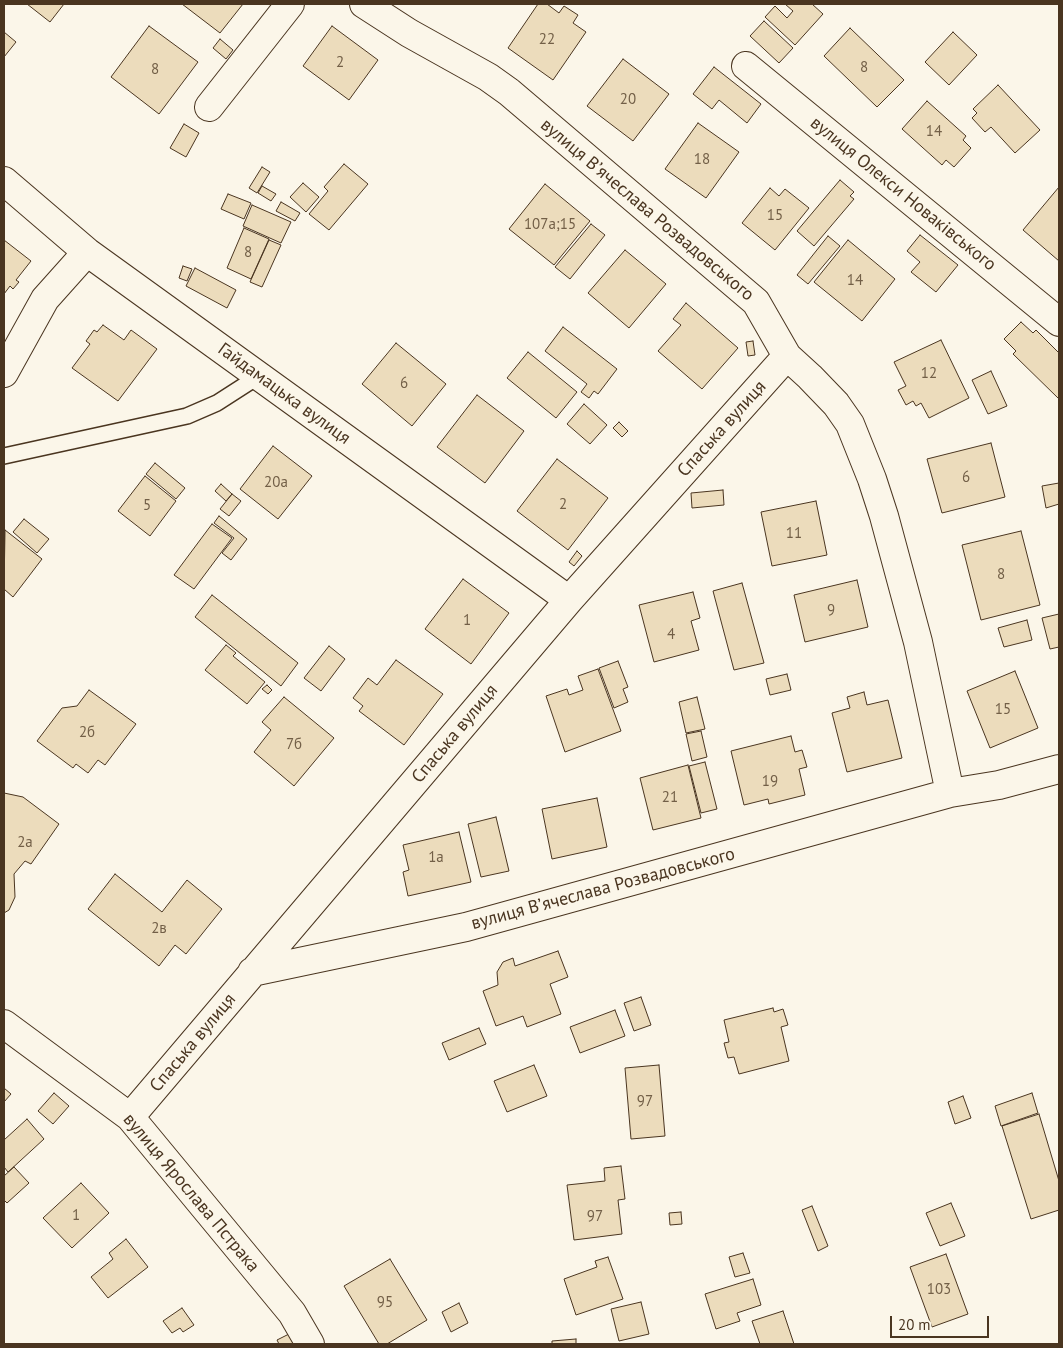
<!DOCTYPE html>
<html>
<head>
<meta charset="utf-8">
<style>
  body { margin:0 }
  #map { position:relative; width:1063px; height:1348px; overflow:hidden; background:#fbf6e9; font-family:"PT Sans",sans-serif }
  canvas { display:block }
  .frame { position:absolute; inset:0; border:5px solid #4a3520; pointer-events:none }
  .scale { position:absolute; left:890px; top:1316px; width:99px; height:22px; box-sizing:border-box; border:2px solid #4a3520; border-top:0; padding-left:6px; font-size:15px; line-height:18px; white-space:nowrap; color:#4a3520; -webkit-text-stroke:4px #fbf6e9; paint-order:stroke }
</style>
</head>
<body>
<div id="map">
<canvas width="1063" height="1348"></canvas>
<div class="frame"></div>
<div class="scale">20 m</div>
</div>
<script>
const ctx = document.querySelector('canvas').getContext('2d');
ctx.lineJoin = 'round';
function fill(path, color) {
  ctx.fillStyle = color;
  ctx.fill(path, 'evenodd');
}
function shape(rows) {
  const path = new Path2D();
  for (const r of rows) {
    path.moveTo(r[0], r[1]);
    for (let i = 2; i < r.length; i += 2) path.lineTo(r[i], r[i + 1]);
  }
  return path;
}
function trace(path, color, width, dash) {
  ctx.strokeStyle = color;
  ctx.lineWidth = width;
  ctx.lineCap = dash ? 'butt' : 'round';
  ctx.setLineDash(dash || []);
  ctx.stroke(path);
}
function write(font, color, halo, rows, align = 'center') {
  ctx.font = font + ' "PT Sans",sans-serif';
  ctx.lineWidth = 4;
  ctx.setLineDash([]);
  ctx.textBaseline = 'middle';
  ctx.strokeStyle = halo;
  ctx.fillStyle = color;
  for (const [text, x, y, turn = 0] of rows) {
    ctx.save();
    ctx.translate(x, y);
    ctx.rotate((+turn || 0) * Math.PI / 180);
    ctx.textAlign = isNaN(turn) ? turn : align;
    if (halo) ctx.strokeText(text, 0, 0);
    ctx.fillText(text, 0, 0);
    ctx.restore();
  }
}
const building = shape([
  [27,4,64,4,50,22,27,4],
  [182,4,243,4,220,33,182,4],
  [538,4,547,4,559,13,564,6,578,15,573,23,586,32,553,80,508,48,538,4],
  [785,4,812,4,823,14,795,45,765,17,775,6,787,18,793,11,785,4],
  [764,21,793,48,779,63,750,36,764,21],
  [149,26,198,62,159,114,111,77,149,26],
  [332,26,378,60,349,100,303,66,332,26],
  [850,28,904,80,877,107,824,56,850,28],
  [4,32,16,42,4,57,4,32],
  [953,32,977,55,949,85,925,62,953,32],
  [220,39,233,50,226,59,213,48,220,39],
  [623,59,669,94,633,141,587,106,623,59],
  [714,67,761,104,747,123,719,100,712,109,693,94,714,67],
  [998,85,1040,130,1015,153,991,127,985,132,972,118,977,113,973,109,998,85],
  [927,101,966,136,963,140,971,148,954,167,946,160,942,165,902,129,927,101],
  [698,123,739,152,706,198,665,169,698,123],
  [184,124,199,133,186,157,170,148,184,124],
  [344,164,368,184,329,230,309,214,328,191,324,187,344,164],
  [262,167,270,172,257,193,249,188,262,167],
  [840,180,854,192,850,196,854,199,814,246,797,231,840,180],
  [303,183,319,197,306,212,290,197,303,183],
  [545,184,590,221,554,265,509,229,545,184],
  [262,186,276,194,271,201,258,193,262,186],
  [1059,187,1059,261,1023,230,1059,187],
  [770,188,779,196,785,189,809,208,775,250,742,223,770,188],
  [228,194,251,203,244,219,221,209,228,194],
  [281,202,300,213,295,221,276,211,281,202],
  [252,205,291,222,281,243,243,226,252,205],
  [591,224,605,235,570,279,555,267,591,224],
  [244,228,269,239,251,279,227,268,244,228],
  [920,235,958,265,936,292,911,272,920,262,907,251,920,235],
  [828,236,840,246,808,284,797,275,828,236],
  [4,240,31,261,16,280,19,282,13,289,10,286,4,294,4,240],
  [269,240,281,245,262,287,250,282,269,240],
  [848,240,895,279,862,321,814,282,848,240],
  [625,250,666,284,629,328,588,293,625,250],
  [183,266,192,269,187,281,179,278,183,266],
  [195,268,236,290,227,308,186,286,195,268],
  [686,303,738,348,702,389,658,351,681,325,673,319,686,303],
  [1021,322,1033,333,1036,330,1059,353,1059,399,1013,354,1016,351,1004,339,1021,322],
  [103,325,124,340,131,330,157,349,118,401,72,368,90,344,86,341,94,330,97,332,103,325],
  [563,327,617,369,598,394,594,391,589,398,581,392,587,384,545,351,563,327],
  [941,340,969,398,929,418,921,403,916,406,913,401,906,405,898,390,906,386,894,362,941,340],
  [753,341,755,355,748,356,746,342,753,341],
  [396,343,446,384,412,426,362,384,396,343],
  [528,352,577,392,556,418,507,378,528,352],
  [991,371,1007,406,988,414,972,380,991,371],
  [477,395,524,431,485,483,437,447,477,395],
  [584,404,607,425,590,444,567,424,584,404],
  [619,422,628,431,622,437,613,428,619,422],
  [991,443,1005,497,942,513,927,459,991,443],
  [273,446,312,476,278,519,240,489,273,446],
  [557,459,608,498,568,550,517,511,557,459],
  [155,463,185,488,176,499,146,474,155,463],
  [145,476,176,501,150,536,118,511,145,476],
  [1059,483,1059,504,1046,508,1042,486,1059,483],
  [221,484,232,494,226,501,215,491,221,484],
  [723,490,724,505,692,508,691,493,723,490],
  [232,494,241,501,229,516,220,509,232,494],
  [816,501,827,555,772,566,761,512,816,501],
  [219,516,247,539,231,560,222,553,234,538,214,523,219,516],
  [24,519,49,539,37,553,13,532,24,519],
  [212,524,232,538,194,589,174,575,212,524],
  [5,530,42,559,13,597,4,589,5,530],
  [1021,531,1040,605,981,620,962,545,1021,531],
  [577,551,582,556,574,566,569,562,577,551],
  [463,579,509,613,471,664,425,629,463,579],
  [857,580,868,627,805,642,794,595,857,580],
  [742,583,764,663,734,670,713,591,742,583],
  [693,592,700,618,691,621,699,650,654,662,639,605,693,592],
  [212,595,298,663,281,686,195,617,212,595],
  [1059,614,1059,647,1050,649,1042,618,1059,614],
  [1027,620,1032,640,1004,647,998,628,1027,620],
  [226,645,236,653,233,656,265,682,247,704,205,670,226,645],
  [329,646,345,659,321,691,304,678,329,646],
  [396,660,443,694,404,745,359,711,363,706,353,698,368,678,377,685,396,660],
  [618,661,628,687,623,689,628,702,614,708,599,668,618,661],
  [598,669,621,731,565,752,546,696,567,689,569,695,583,690,578,676,598,669],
  [1015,671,1038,728,990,748,967,691,1015,671],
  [787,674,791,690,770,695,766,679,787,674],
  [267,685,272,690,268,694,262,689,267,685],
  [89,690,136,724,105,765,98,760,88,773,76,764,73,768,37,741,62,708,77,706,89,690],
  [864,692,867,705,888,700,902,758,847,772,832,713,850,708,847,697,864,692],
  [284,697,334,738,294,786,254,752,271,730,262,722,284,697],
  [697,697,705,729,686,733,679,702,697,697],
  [701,731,707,757,692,761,686,734,701,731],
  [791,736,795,752,802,750,807,767,799,769,805,795,769,804,768,799,744,805,731,751,791,736],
  [705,762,717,809,701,813,689,766,705,762],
  [688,765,701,818,653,830,640,778,688,765],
  [4,793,23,797,59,824,31,864,25,861,14,874,15,897,9,910,4,913,4,793],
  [597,798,607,847,552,859,542,809,597,798],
  [496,817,509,871,481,877,468,824,496,817],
  [459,832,471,882,408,896,403,872,409,870,403,845,459,832],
  [115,874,162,912,187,880,222,909,186,954,175,945,159,966,88,909,115,874],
  [558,951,568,977,550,984,561,1014,527,1027,523,1016,496,1026,483,991,498,985,497,972,503,962,513,958,515,966,558,951],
  [641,997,651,1025,634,1031,624,1003,641,997],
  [773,1008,774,1012,783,1009,788,1025,781,1027,789,1061,739,1074,734,1057,728,1058,724,1043,729,1042,724,1020,773,1008],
  [615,1010,625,1036,580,1053,570,1027,615,1010],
  [479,1028,486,1044,449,1060,442,1043,479,1028],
  [534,1065,547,1096,507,1112,494,1081,534,1065],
  [659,1065,665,1136,631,1139,625,1068,659,1065],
  [4,1088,11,1094,4,1102,4,1088],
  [54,1093,69,1106,53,1124,38,1111,54,1093],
  [1032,1093,1038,1113,1001,1126,995,1106,1032,1093],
  [963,1096,971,1118,955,1124,948,1102,963,1096],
  [1039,1114,1059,1181,1059,1210,1031,1219,1002,1126,1039,1114],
  [27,1119,44,1139,8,1172,4,1167,4,1140,27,1119],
  [621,1166,625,1199,618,1200,622,1234,574,1240,567,1185,605,1181,604,1168,621,1166],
  [14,1167,29,1183,7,1203,4,1200,4,1176,14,1167],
  [81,1183,109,1213,72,1248,43,1218,81,1183],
  [951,1203,965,1236,940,1246,926,1213,951,1203],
  [812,1206,828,1246,818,1251,802,1210,812,1206],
  [681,1212,682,1224,670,1225,669,1213,681,1212],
  [126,1239,148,1267,108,1298,91,1277,113,1259,109,1253,126,1239],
  [743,1253,750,1273,735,1277,729,1257,743,1253],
  [946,1254,968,1314,932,1327,910,1267,946,1254],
  [608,1257,623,1299,576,1315,564,1279,597,1267,595,1261,608,1257],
  [390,1259,427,1320,387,1344,379,1344,344,1286,390,1259],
  [753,1279,761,1305,737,1313,740,1321,716,1329,705,1294,753,1279],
  [641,1302,649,1334,619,1341,611,1309,641,1302],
  [459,1303,468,1323,451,1332,442,1312,459,1303],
  [182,1308,194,1325,183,1332,180,1328,172,1333,163,1321,182,1308],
  [783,1311,794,1344,760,1344,752,1321,783,1311],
  [289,1334,294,1344,279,1344,277,1340,289,1334],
  [576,1339,576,1344,552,1344,552,1341,576,1339]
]);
fill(building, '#ecdcbc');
trace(building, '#4a3520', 1);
const service = shape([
  [4,456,187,416,217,403,259,376]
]);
const minor = shape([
  [364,4,409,33,488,77,509,92,756,302,787,356,810,377,836,404,850,424,872,479,884,516,918,642,950,793],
  [746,66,1059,322],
  [209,107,290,4],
  [4,181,87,252,569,600],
  [4,373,45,299,87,252],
  [252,972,466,927,950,793,999,785,1059,769],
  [4,1024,130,1117,292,1313,310,1344],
  [130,1117,569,600,787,356]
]);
trace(service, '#4a3520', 18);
trace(minor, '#4a3520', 30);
trace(service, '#fbf6e9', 15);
trace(minor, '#fbf6e9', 28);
write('15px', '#725f47', null, [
  ["22",547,40],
  ["2",340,63],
  ["8",864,68],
  ["8",155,70],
  ["20",628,100],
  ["14",934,132],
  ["18",702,160],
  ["15",775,216],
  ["107а;15",550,225],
  ["8",248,253],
  ["14",855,281],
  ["12",929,374],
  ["6",404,384],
  ["6",966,478],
  ["20а",276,483],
  ["2",563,505],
  ["5",147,506],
  ["11",794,534],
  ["8",1001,575],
  ["9",831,611],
  ["1",467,621],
  ["4",671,635],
  ["15",1003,710],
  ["2б",87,733],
  ["7б",294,745],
  ["19",770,782],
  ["21",670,798],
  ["2а",25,843],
  ["1а",436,858],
  ["2в",159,929],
  ["97",645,1102],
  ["1",76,1216],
  ["97",595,1217],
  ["103",939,1290],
  ["95",385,1303]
]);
write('18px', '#4a3520', '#fbf6e9', [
  ["вулиця Олекси Новаківського",903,194,39],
  ["вулиця Вʼячеслава Розвадовського",647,210,40],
  ["Гайдамацька вулиця",284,394,36],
  ["Спаська вулиця",722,429,-48],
  ["Спаська вулиця",455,734,-50],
  ["вулиця Вʼячеслава Розвадовського",603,889,-15],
  ["Спаська вулиця",193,1043,-50],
  ["вулиця Ярослава Пстрака",191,1193,50]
]);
</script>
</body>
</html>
